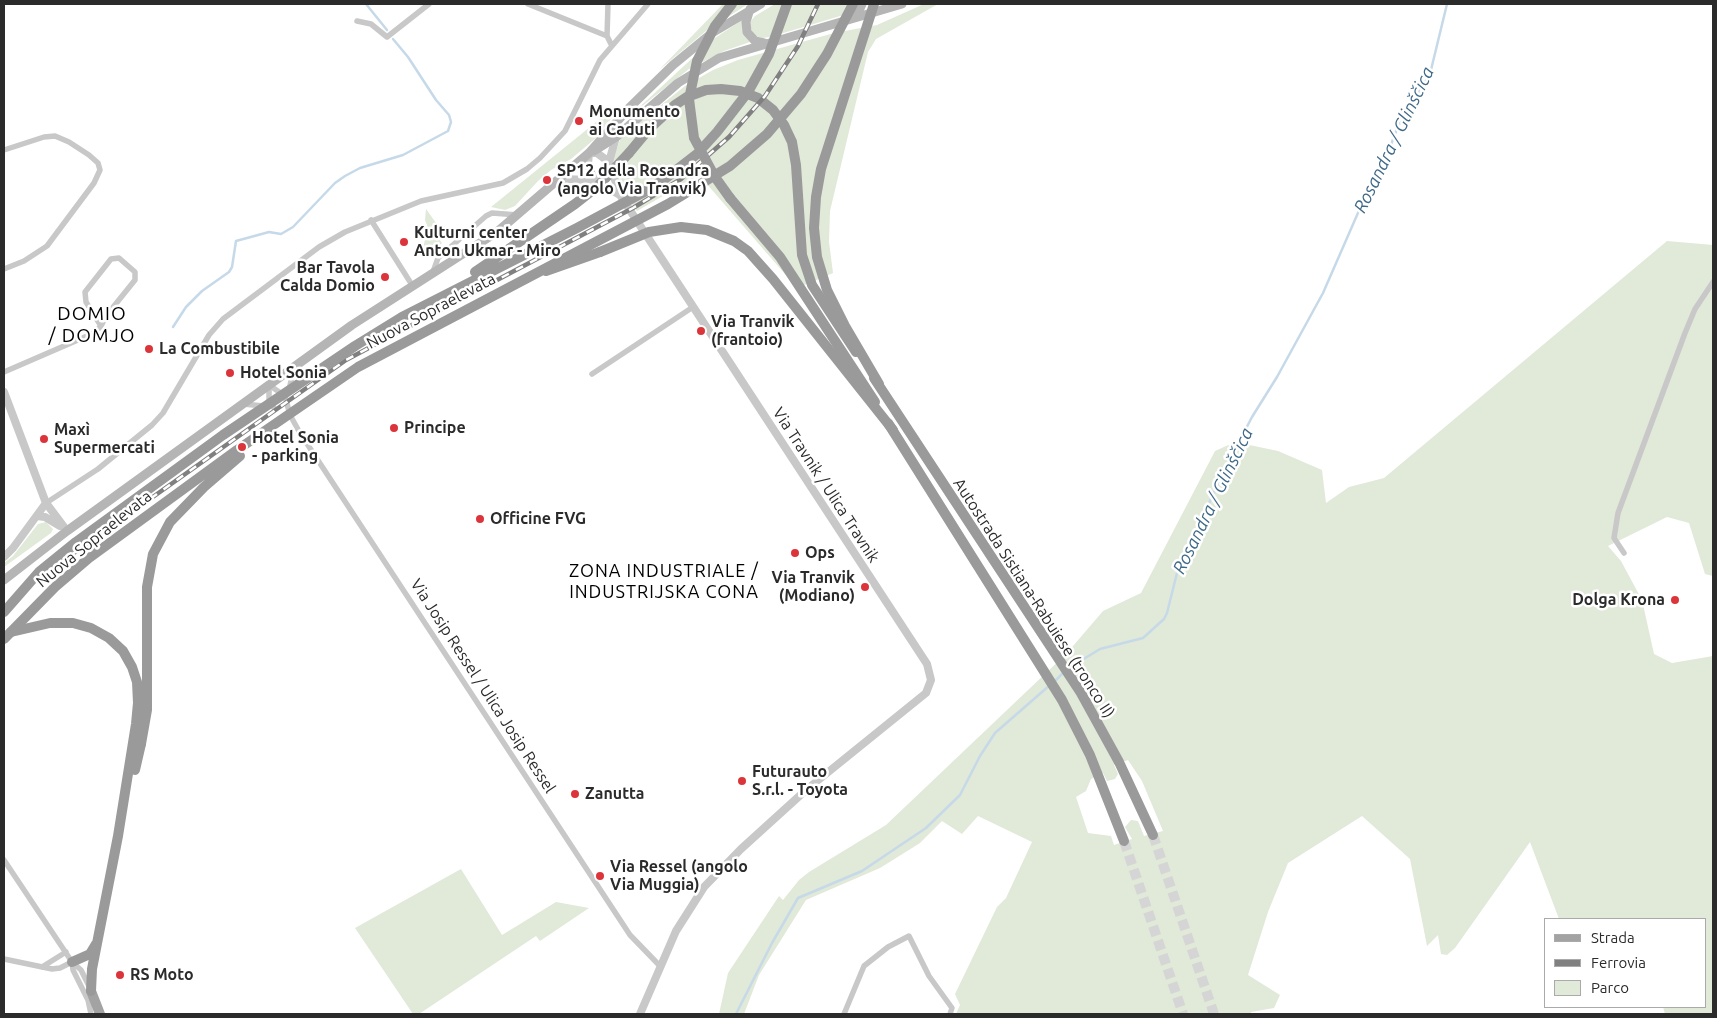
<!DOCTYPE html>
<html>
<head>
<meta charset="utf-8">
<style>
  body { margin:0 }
  #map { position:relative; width:1717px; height:1018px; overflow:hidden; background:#fff; font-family:Ubuntu,sans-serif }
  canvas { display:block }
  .frame { position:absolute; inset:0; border:5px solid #2b2b2b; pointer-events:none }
  .legend { position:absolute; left:1544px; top:918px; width:162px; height:90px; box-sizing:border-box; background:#fff; border:1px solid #aaa; margin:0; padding:6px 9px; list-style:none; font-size:15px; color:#2b2b2b }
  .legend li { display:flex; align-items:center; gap:10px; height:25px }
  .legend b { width:25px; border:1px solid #aaa }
</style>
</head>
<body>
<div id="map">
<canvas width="1717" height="1018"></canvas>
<div class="frame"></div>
<ul class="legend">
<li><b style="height:6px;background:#a3a3a3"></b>Strada</li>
<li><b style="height:6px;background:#808080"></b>Ferrovia</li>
<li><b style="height:14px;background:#e1e9d9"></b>Parco</li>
</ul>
</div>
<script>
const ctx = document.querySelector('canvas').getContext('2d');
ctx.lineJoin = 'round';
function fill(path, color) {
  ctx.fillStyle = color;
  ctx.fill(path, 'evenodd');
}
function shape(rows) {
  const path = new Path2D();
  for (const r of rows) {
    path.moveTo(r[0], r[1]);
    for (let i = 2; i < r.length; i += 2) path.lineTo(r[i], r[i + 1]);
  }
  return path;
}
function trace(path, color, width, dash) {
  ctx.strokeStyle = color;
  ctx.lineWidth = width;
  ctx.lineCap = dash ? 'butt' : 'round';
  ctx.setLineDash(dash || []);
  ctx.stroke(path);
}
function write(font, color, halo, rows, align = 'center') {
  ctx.font = font + ' Ubuntu,sans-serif';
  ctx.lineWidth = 5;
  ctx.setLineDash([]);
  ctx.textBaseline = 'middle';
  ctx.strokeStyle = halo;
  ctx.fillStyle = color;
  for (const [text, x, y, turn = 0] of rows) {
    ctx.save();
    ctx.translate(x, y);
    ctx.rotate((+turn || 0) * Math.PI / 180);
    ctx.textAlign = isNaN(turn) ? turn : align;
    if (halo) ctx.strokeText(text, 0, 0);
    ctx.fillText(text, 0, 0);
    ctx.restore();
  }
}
fill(shape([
  [723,4,748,4,706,31,659,70],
  [775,4,856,4,847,14,770,37,762,38,755,36,750,27,751,21,755,16],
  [924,4,938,4,876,39,868,52,830,211,829,242,833,273,797,288,699,175,637,211,624,193,613,166,613,159,621,137,685,86,713,70,738,60,834,33,877,25],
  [742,20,743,32,750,42,724,51,689,69,632,114,712,40],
  [616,106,619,109,596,138,571,159,551,170,538,181,515,206,505,210,491,207],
  [426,209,444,234,439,239,442,243,427,257,423,251,427,225,425,220],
  [1667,241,1713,245,1713,576,1705,574,1689,523,1667,517,1608,546,1621,561,1642,600,1654,654,1672,663,1713,656,1713,1014,1665,1014,1663,1007,1706,1007,1706,919,1559,919,1530,842,1455,948,1447,955,1441,954,1438,935,1427,946,1410,859,1362,816,1288,863,1268,912,1248,975,1280,995,1274,1008,1251,1012,1251,1014,956,1014,960,1005,955,994,997,907,1006,898,1032,842,978,816,962,834,942,821,920,843,880,868,806,900,759,975,744,1014,719,1014,728,973,779,896,783,900,799,880,809,872,886,825,1067,653,1103,611,1141,593,1215,451,1235,442,1278,451,1322,470,1326,503,1349,487,1384,478],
  [1128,760,1142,781,1163,831,1144,836,1138,821,1131,820,1125,827,1132,839,1114,845,1111,836,1088,833,1076,797,1086,791,1091,779,1103,773,1107,781,1115,779,1118,774,1114,765],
  [46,522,53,529,51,533,4,567,4,563,13,556,38,524],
  [461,869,502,935,556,902,589,908,540,941,536,936,419,1014,413,1014,355,928]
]), '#e1e9d9');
trace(shape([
  [366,4,387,30],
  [173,327,186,307,202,291,229,272,232,267,236,241,269,232,281,234,293,227,335,183,345,176,360,168,403,155,448,131,451,122,449,115,436,100,408,57,393,39],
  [1069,668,1100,649,1143,638,1164,619,1167,613,1178,569,1226,467,1252,417,1277,377,1323,293,1361,206,1382,169,1398,126,1430,74,1447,4],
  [1054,682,1065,671],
  [736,1014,772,943,798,898,862,871,926,828,960,795,980,756,995,733,1050,685]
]), '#c6d9e8', 2.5);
trace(shape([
  [1153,835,1214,1014],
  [1124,841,1183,1014]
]), '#d5d5d5', 10, [10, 5]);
trace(shape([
  [528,4,607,36],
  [608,4,607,36,611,44],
  [357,21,371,24,387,37,429,4],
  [4,150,44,137,55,136,69,142,89,155,98,163,100,170,94,183,47,246,24,261,4,269],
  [371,220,412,285],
  [433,272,438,258,486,216,492,213,518,215],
  [4,372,94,333,101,326,106,316,135,280,135,272,119,258,111,259,85,292,86,302,101,326],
  [592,374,693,307],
  [289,390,294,367],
  [243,404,264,406],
  [275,409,269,402,269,385,285,396,290,415,300,433,630,935,660,966],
  [46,503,98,469,152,425,163,413,209,335,223,319,319,247,345,232,421,201,503,183,527,169,540,158,565,131,600,60,648,4],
  [1624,553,1614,538,1618,513,1685,333,1695,309,1713,282],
  [4,860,72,962,81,970,89,986],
  [4,959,52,969,60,968,72,962],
  [72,962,73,970,88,1000,91,1014],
  [42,967,66,952],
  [844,1014,864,966,888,947,909,936,929,976,952,1008,950,1014]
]), '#c8c8c8', 5.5);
trace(shape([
  [616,137,609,162,620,195,927,664,931,680,926,693,806,790,741,849,704,887,676,931,640,1014],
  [559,179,594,180,620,195],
  [594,180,588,164,589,153,597,153,609,162],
  [4,392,46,503,67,531],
  [37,516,45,517,60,526],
  [4,557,13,548,46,503]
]), '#c8c8c8', 8);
trace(shape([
  [750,9,746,22,747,32,755,41,764,43],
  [856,17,862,4],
  [594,151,616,137,678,83,719,58,902,4],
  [4,580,67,531,352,325,497,232,589,153,629,108,673,65,712,33,761,4]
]), '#b5b5b5', 9);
trace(shape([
  [91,991,100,1014]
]), '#a3a3a3', 10);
trace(shape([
  [629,153,649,129,675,105,687,97,706,90,721,89,740,91,758,98,773,110,784,125,792,142,796,165,802,255,812,285,856,352],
  [730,198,780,257,875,402],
  [546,271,600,252],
  [874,378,1081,693,1119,762,1153,835],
  [888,423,1062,700,1090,755,1124,841],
  [11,632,50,623,73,623,91,628,109,638,123,651,132,667,137,682,138,703,136,724,118,836,92,969,91,991],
  [135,770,141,744],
  [72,962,90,954,96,944]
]), '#9a9a9a', 10);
const rail = shape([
  [33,582,346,360,633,208,681,179,729,137,765,96,798,46,818,4]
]);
trace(rail, '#808080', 4.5);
trace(rail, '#fff', 2.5, [8]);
trace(shape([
  [874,4,821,169,816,197,814,228,817,257,827,290,845,326,879,384],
  [730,198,715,177,694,138,689,99,697,61,715,26,732,4],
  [600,252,649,232,681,227,707,230,734,241,748,251,773,279,893,430],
  [475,272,575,204,598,186,629,153],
  [4,612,39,572,76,542,223,435,355,346,402,317,577,228,646,191,666,178,697,154,717,132,748,92,769,54,787,4],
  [4,639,55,587,89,558,237,450,358,367,668,204,730,166,767,134,801,94,827,54,853,4],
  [141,744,147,710,147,587,153,554,170,522,204,487,240,456]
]), '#9a9a9a', 10);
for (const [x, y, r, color] of [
  [579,121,5,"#db343a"],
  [547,180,5,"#db343a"],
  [404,242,5,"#db343a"],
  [385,277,5,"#db343a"],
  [701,331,5,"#db343a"],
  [149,349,5,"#db343a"],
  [230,373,5,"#db343a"],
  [394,428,5,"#db343a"],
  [44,439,5,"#db343a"],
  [242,447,5,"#db343a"],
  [480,519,5,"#db343a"],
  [795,553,5,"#db343a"],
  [865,587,5,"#db343a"],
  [1675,600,5,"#db343a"],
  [742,781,5,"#db343a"],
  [575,794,5,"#db343a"],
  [600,876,5,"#db343a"],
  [120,975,5,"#db343a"]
]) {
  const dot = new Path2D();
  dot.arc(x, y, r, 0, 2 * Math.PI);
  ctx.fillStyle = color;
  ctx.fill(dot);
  trace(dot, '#fff', 2);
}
write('bold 16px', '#2b2b2b', '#fff', [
  ["Monumento",589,112],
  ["ai Caduti",589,130],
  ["SP12 della Rosandra",557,171],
  ["(angolo Via Tranvik)",557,189],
  ["Kulturni center",414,233],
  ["Anton Ukmar - Miro",414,251],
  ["Bar Tavola",375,268,"right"],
  ["Calda Domio",375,286,"right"],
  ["Via Tranvik",711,322],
  ["(frantoio)",711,340],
  ["La Combustibile",159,349],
  ["Hotel Sonia",240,373],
  ["Principe",404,428],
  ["Maxì",54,430],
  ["Supermercati",54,448],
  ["Hotel Sonia",252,438],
  ["- parking",252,456],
  ["Officine FVG",490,519],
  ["Ops",805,553],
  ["Via Tranvik",855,578,"right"],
  ["(Modiano)",855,596,"right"],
  ["Dolga Krona",1665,600,"right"],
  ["Futurauto",752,772],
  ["S.r.l. - Toyota",752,790],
  ["Zanutta",585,794],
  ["Via Ressel (angolo",610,867],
  ["Via Muggia)",610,885],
  ["RS Moto",130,975]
], 'left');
write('16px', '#2b2b2b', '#fff', [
  ["Nuova Sopraelevata",431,311,-28],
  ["Via Travnik / Ulica Travnik",826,485,57],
  ["Nuova Sopraelevata",94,539,-39],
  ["Autostrada Sistiana-Rabuiese (tronco II)",1034,598,57],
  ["Via Josip Ressel / Ulica Josip Ressel",483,686,57]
]);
write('italic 18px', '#3e6988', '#fff', [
  ["Rosandra / Glinščica",1394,140,-64],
  ["Rosandra / Glinščica",1213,501,-64]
]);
ctx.letterSpacing = '1px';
write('18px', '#000', '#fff', [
  ["ZONA INDUSTRIALE /",664,571],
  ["INDUSTRIJSKA CONA",664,592]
]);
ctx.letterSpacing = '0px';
ctx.letterSpacing = '1px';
write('19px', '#000', '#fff', [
  ["DOMIO",92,314],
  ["/ DOMJO",92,336]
]);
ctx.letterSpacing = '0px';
</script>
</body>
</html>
